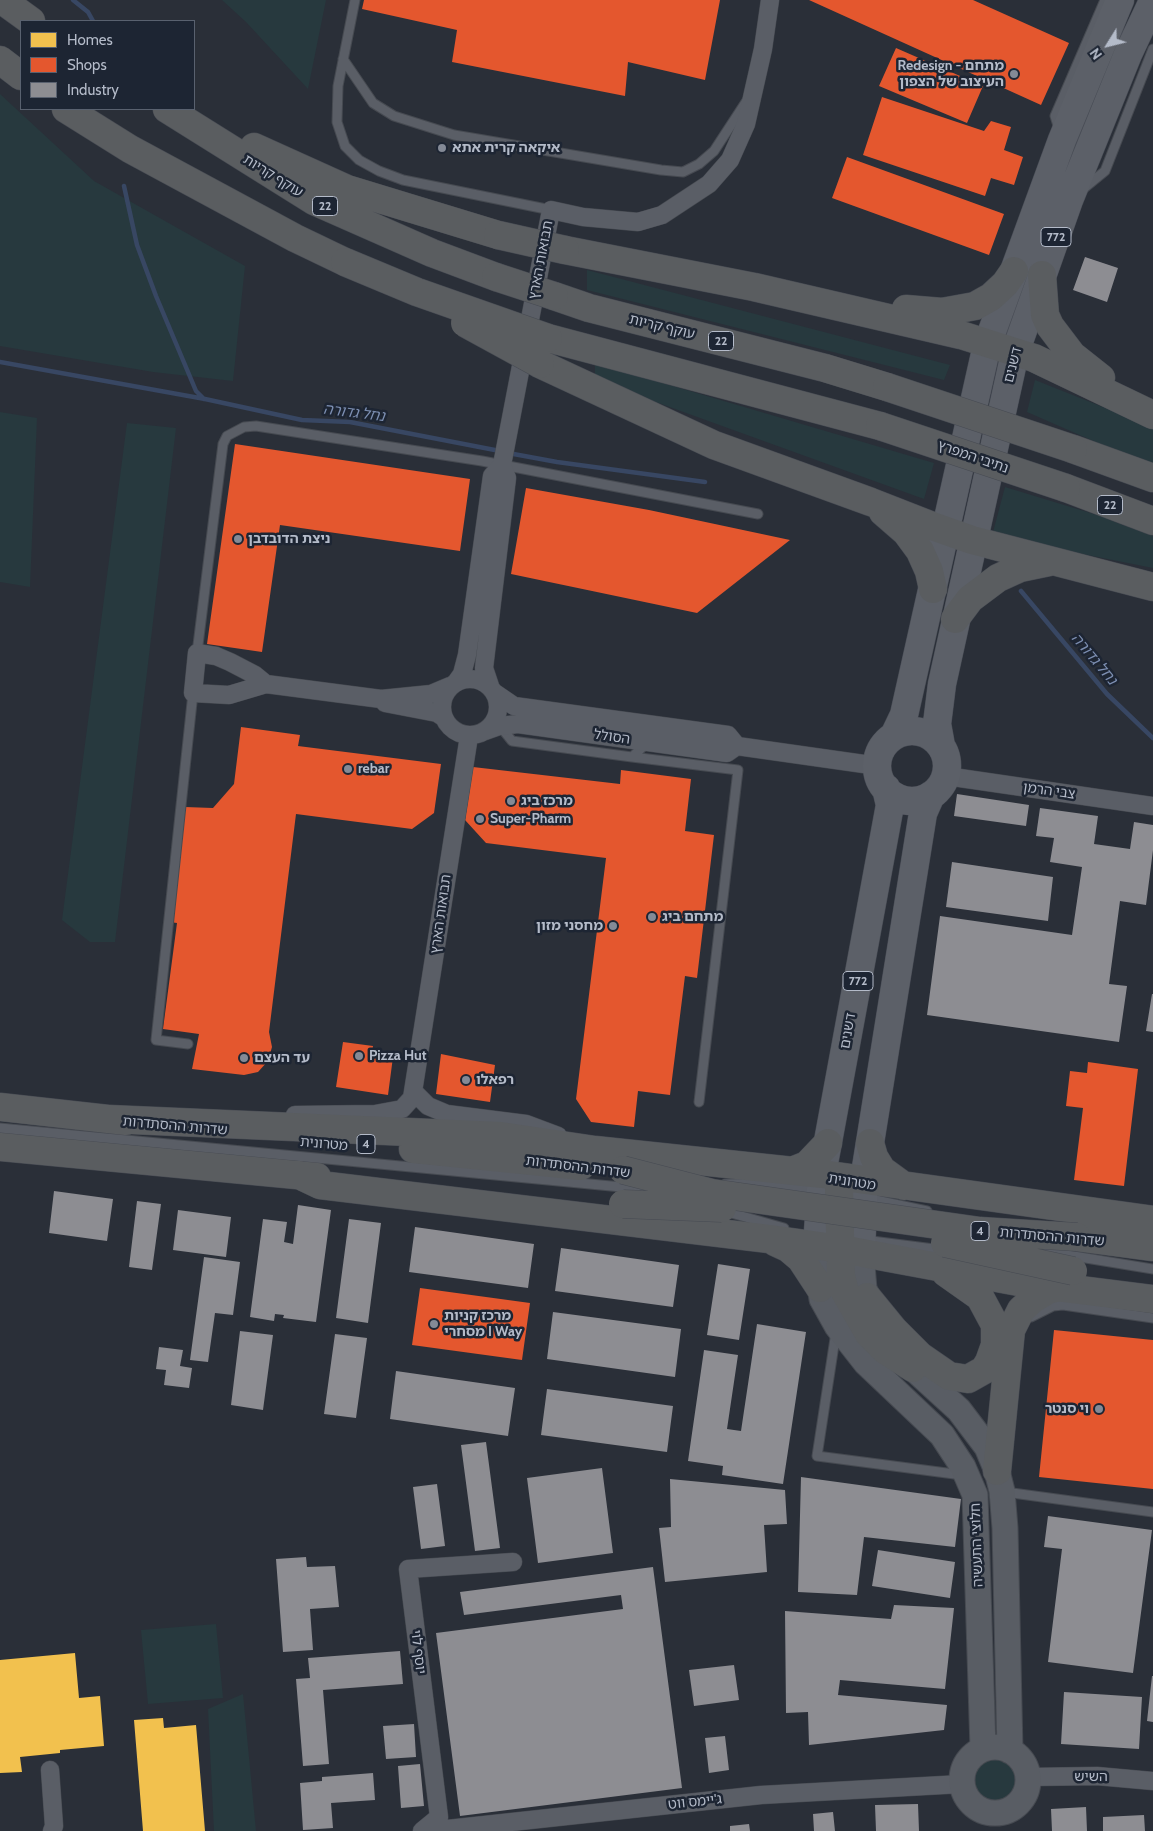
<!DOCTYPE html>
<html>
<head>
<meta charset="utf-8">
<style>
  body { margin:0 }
  #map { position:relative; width:1153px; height:1831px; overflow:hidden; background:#2a2f38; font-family:Cabin,sans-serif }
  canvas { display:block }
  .legend { position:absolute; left:20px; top:20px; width:175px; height:90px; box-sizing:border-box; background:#1d2533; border:1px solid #59616f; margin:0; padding:6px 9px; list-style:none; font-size:15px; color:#b4bbc9 }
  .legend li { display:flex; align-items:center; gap:10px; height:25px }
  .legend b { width:25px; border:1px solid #59616f }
  .north { position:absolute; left:1083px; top:20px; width:50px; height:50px; -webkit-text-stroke:4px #1d2533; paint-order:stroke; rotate:234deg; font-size:14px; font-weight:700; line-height:20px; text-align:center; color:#b4bbc9 }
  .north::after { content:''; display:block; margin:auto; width:18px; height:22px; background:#b4bbc9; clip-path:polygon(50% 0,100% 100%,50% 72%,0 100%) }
</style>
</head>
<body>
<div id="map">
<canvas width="1153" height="1831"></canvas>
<ul class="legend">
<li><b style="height:14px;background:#f2c14e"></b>Homes</li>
<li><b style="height:14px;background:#e4572e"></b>Shops</li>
<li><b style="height:14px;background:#8d8d92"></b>Industry</li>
</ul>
<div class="north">N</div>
</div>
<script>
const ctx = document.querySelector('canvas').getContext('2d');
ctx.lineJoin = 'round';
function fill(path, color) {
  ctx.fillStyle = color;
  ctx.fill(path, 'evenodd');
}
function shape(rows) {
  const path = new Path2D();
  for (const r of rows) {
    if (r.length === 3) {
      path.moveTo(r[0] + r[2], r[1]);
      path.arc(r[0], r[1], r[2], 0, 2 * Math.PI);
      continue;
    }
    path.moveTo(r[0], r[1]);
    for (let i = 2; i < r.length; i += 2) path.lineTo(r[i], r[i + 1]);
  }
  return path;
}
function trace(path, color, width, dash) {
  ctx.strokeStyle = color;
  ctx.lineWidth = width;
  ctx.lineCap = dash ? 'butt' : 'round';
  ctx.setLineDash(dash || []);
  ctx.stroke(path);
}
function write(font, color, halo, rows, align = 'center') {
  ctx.font = font + ' Cabin,"Noto Sans Hebrew",sans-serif';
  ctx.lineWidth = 5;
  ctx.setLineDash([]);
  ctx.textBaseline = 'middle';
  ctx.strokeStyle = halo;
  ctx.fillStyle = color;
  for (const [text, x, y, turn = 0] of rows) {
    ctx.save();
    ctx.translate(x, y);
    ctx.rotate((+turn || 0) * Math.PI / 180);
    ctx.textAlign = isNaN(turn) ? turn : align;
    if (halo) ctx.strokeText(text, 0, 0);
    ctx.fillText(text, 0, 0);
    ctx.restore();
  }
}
fill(shape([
  [222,0,326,0,308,89,246,22],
  [0,94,94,181,245,266,233,381,153,372,0,346],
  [587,270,950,365,944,380,587,290],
  [595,363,934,463,924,499,595,380],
  [1035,380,1153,427,1153,467,1027,412],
  [0,412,37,418,30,587,0,582],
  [127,423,176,428,115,942,90,942,62,920],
  [1005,487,1097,515,1153,536,1153,568,992,536],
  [216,1624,223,1698,148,1704,141,1630],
  [243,1694,256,1831,214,1831,208,1709],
  [994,1779,26]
]), '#27393e');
fill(shape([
  [75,1653,79,1698,100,1696,104,1746,60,1750,60,1753,20,1757,22,1772,0,1773,0,1660],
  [163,1718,164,1728,196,1725,205,1831,143,1831,134,1720]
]), '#f2c14e');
fill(shape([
  [364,0,720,0,705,80,628,62,625,96,452,62,457,30,362,9],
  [809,0,973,0,1069,43,1041,105],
  [896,48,983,86,967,123,879,86],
  [882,97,984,131,991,121,1011,127,1004,150,1023,157,1014,185,991,178,985,196,863,155],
  [847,157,1004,214,989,255,832,198],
  [235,444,470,479,460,551,280,525,262,652,207,644],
  [526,488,649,510,790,540,697,613,511,574],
  [241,727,300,735,298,746,441,764,434,813,412,829,296,814,269,1032,272,1047,268,1061,258,1072,244,1075,192,1069,199,1034,163,1029,177,923,170,922,185,807,213,808,234,784],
  [473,767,620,784,621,770,691,779,685,831,714,835,697,978,685,976,670,1095,638,1091,634,1127,591,1122,576,1099,606,858,486,843,465,820],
  [343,1042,373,1046,372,1054,393,1057,388,1095,336,1087],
  [441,1054,495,1065,490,1102,436,1094],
  [1088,1062,1138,1069,1124,1186,1074,1180,1083,1108,1066,1106,1070,1071,1087,1073],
  [420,1288,530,1303,522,1360,412,1345],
  [1054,1330,1153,1340,1153,1489,1039,1477]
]), '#e4572e');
fill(shape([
  [1085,257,1118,268,1107,302,1073,290],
  [957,794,1029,805,1026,826,954,816],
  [1040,808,1098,816,1094,844,1130,849,1134,822,1153,825,1153,850,1146,905,1120,901,1109,984,1127,986,1119,1042,927,1015,940,916,1072,935,1082,867,1050,862,1054,838,1036,836],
  [952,862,1053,877,1048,921,946,907],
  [1152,994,1153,994,1153,1032,1146,1031],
  [54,1191,113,1199,107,1241,49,1233],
  [137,1201,161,1204,152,1270,129,1267],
  [298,1205,331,1210,316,1322,283,1318,284,1315,275,1314,274,1321,250,1317,263,1219,287,1222,284,1242,293,1244],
  [178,1210,231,1217,226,1257,173,1250],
  [349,1219,381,1223,368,1323,336,1318],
  [415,1227,534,1244,528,1288,409,1272],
  [561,1248,679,1265,673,1307,555,1291],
  [204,1257,240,1262,233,1315,215,1313,208,1362,190,1360],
  [718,1264,750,1269,739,1340,707,1335],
  [553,1312,681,1329,675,1377,547,1359],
  [757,1324,806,1332,783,1484,722,1475,723,1466,688,1461,704,1350,738,1355,727,1429,741,1431],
  [240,1331,273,1335,263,1410,231,1405],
  [335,1334,367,1338,356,1418,324,1414],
  [159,1347,183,1350,180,1366,192,1368,189,1388,164,1385,166,1370,156,1369],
  [396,1371,515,1388,508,1436,390,1419],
  [547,1389,673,1406,667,1452,541,1435],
  [486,1442,500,1548,475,1551,461,1445],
  [602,1468,613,1553,538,1563,527,1478],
  [801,1477,961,1499,955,1547,864,1537,857,1595,798,1592],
  [670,1479,785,1490,787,1524,764,1525,767,1572,665,1582,659,1528,671,1527],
  [437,1484,445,1546,421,1549,413,1487],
  [1048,1516,1152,1530,1133,1673,1048,1662,1062,1549,1044,1547],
  [878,1550,955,1562,950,1598,872,1586],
  [306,1557,307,1567,335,1566,339,1607,310,1609,313,1650,283,1652,276,1559],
  [653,1567,682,1788,460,1816,436,1633,623,1609,621,1595,464,1615,460,1592],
  [894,1605,954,1608,945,1689,840,1680,838,1695,947,1705,944,1730,809,1745,808,1712,786,1713,785,1611,891,1619],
  [400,1651,403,1684,323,1690,329,1764,303,1766,296,1679,310,1678,308,1658],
  [734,1665,739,1700,694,1706,689,1670],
  [1152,1676,1153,1676,1153,1722,1147,1721],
  [1064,1692,1142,1697,1139,1749,1061,1744],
  [414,1724,416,1757,386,1759,383,1726],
  [725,1736,729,1770,709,1773,705,1738],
  [420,1764,424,1806,401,1808,398,1766],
  [373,1773,375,1800,331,1803,333,1828,303,1830,300,1783,322,1781,322,1777],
  [918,1804,919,1831,876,1831,875,1805],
  [1086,1807,1087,1831,1052,1831,1051,1809],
  [833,1812,835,1831,814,1831,813,1814],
  [1144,1815,1145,1831,1103,1831,1103,1817],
  [749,1824,750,1831,730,1831,730,1826]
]), '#8d8d92');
trace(shape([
  [73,0,88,12,93,21],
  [124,186,137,245,156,296,196,391,204,399],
  [0,362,205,399,302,420,350,422,500,451],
  [508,453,557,462,705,482],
  [1021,591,1107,694,1153,738]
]), '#384763', 4.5);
const lane = shape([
  [355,0,338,86,337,122,345,146,359,160,379,171,403,180,551,210],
  [343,59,373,103,394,116,454,135,661,170,683,172,699,164,714,151,746,102],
  [1059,129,1055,116,1105,0],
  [1083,189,1105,171,1153,49],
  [197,653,223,444,227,436,244,427,256,426,482,461,758,514],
  [500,726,512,741,632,757,648,742],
  [632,757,738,770,699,1102],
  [188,1044,156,1040,193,693],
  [0,1128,653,1190],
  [725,1184,767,1183,819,1191],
  [866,1198,927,1211],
  [724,1211,784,1228],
  [864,1240,942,1250],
  [1037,1250,1153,1269],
  [1031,1317,1053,1306,1063,1305,1153,1318],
  [836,1332,817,1456,962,1475],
  [1005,1492,1153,1512]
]);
const street = shape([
  [197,653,216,656,230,662,255,675,266,684,229,695,193,693,197,653],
  [470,707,28],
  [457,681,462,674,467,655,492,476,502,465],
  [266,684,381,699,431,694,450,686],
  [490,686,484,668,507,478,502,465,551,210,583,217,638,222,662,215,709,184,730,160,746,124,763,49,770,0],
  [495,693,514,706,728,735,737,746],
  [385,703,437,713,443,717],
  [485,731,499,726,518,724,727,753,737,746,878,766],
  [946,776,1153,806],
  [414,1092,428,1106,447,1114,526,1124,558,1136],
  [295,1115,375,1114,402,1109,412,1098,469,736],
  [50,1770,54,1826,52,1831],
  [1028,1777,1097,1776,1153,1781],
  [422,1831,439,1817,408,1569,513,1562],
  [429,1831,761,1795,962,1784]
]);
const secondary = shape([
  [861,1253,864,1289,876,1315],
  [817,1268,822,1299,837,1326,866,1363,942,1435,963,1467,975,1495,983,1749],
  [901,1352,913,1368,959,1410,987,1447,997,1471,1002,1491,1005,1528,1010,1751],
  [995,1780,33]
]);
const primary = shape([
  [912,766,35],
  [894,736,904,715,987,345,1062,140,1120,0],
  [941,746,937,724,942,684,1015,353,1069,200,1128,54,1153,1],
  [817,1246,822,1174,890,805,886,788],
  [861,1253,864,1180,923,813,931,795]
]);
const highway = shape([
  [2,0,31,21],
  [0,60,21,76],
  [66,109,130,149,295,238,345,262],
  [167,109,314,201,432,253,496,277],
  [254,147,347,189,498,235],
  [565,250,754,287,961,335,1034,358,1153,415],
  [1042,275,1045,315,1050,326,1072,355,1101,378],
  [554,296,589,308,825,368,887,387],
  [906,309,942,312,975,306,991,297,1005,284,1014,271],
  [548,338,880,426],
  [540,364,714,445,871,502,935,527,972,540,1153,587],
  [1073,449,1153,478],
  [1066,488,1153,521],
  [883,512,906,532,920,551,929,571,933,589],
  [955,619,970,599,998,578,1020,568,1049,562],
  [0,1107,126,1121],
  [109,1119,501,1136,595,1150,822,1174,1153,1220],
  [870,1143,874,1157,882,1170,904,1186],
  [0,1147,317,1177],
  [413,1149,581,1166],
  [792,1171,807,1165,828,1143],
  [299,1175,320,1185,769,1239,841,1249,1024,1283,1153,1299],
  [839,1189,841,1276,845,1292,869,1334,885,1350,913,1368],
  [1077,1237,1153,1247],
  [775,1242,788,1248,801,1259,820,1288],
  [867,1297,894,1330,920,1356,949,1376,968,1379,984,1370,989,1362,995,1345,995,1325,980,1297,946,1273],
  [997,1471,1011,1330,1021,1310,1033,1299,1048,1290,1060,1287]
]);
trace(lane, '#464a51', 11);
trace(street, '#464a51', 19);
trace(secondary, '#464a51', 27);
trace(primary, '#484c55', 29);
trace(highway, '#474b53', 29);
trace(lane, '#5a5e66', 9);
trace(street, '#5a5e66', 18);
trace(secondary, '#595d64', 25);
trace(primary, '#5c6068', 28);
trace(highway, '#5a5d60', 28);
const highwayBridge = shape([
  [498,235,565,250],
  [345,262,417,292,548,338],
  [496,277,554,296],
  [465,323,540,364],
  [887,387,1073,449],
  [880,426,1066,488],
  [623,1170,712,1193,980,1231,1077,1237],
  [623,1204,722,1208],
  [945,1243,1073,1271]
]);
trace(highwayBridge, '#474b53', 29, []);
trace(highwayBridge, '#5a5d60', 28);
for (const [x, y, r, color] of [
  [1014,74,5,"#848a96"],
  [442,148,5,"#848a96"],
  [238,539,5,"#848a96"],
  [348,769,5,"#848a96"],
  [511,801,5,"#848a96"],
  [480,819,5,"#848a96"],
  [652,917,5,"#848a96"],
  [613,926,5,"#848a96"],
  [359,1056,5,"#848a96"],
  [244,1058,5,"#848a96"],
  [466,1080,5,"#848a96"],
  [434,1324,5,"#848a96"],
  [1099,1409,5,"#848a96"]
]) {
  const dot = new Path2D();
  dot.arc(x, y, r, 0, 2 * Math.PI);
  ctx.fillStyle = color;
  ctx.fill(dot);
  trace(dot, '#1d2533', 2);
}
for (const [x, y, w] of [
  [325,206,25],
  [1056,237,30],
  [721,341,25],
  [1110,505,25],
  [858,981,30],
  [366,1144,18],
  [980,1231,18]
]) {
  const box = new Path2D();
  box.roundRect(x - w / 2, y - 9.5, w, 19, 4);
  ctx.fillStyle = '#1d2533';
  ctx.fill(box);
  trace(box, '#b4bbc9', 1);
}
write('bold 12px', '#b4bbc9', null, [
  ["22",325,206],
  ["772",1056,237],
  ["22",721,341],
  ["22",1110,505],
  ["772",858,981],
  ["4",366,1144],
  ["4",980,1231]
]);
write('bold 14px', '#b4bbc9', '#1d2533', [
  ["Redesign - מתחם",1004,66,"right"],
  ["העיצוב של הצפון",1004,82,"right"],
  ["איקאה קרית אתא",452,148],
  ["ניצת הדובדבן",248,539],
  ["rebar",358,769],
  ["מרכז ביג",521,801],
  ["Super-Pharm",490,819],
  ["מתחם ביג",662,917],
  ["מחסני מזון",603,926,"right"],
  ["Pizza Hut",369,1056],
  ["עד העצם",254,1058],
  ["רפאלו",476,1080],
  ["מרכז קניות",444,1316],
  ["מסחרי I Way",444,1332],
  ["וי סנטר",1089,1409,"right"]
], 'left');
write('14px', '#b4bbc9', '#1d2533', [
  ["עוקף קריות",273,176,32],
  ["תבואות הארץ",541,260,-79],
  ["עוקף קריות",662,327,14],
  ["דשנים",1013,365,-76],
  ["נתיבי המפרץ",973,457,19],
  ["הסולל",612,737,8],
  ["צבי הרמן",1049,791,8],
  ["תבואות הארץ",441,914,-82],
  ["דשנים",848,1031,-80],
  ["שדרות ההסתדרות",175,1126,5],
  ["מטרונית",324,1144,5],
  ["שדרות ההסתדרות",578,1167,7],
  ["מטרונית",852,1182,9],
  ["שדרות ההסתדרות",1052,1237,5],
  ["חלוצי התעשיה",977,1545,-92],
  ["יוסף לוי",418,1652,83],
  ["השיש",1091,1777],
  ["ג'יימס ווט",695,1802,-6]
]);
write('italic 15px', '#7c8eb1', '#1d2533', [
  ["נחל גדורה",354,413,7],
  ["נחל גדורה",1094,659,50]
]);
</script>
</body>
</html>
